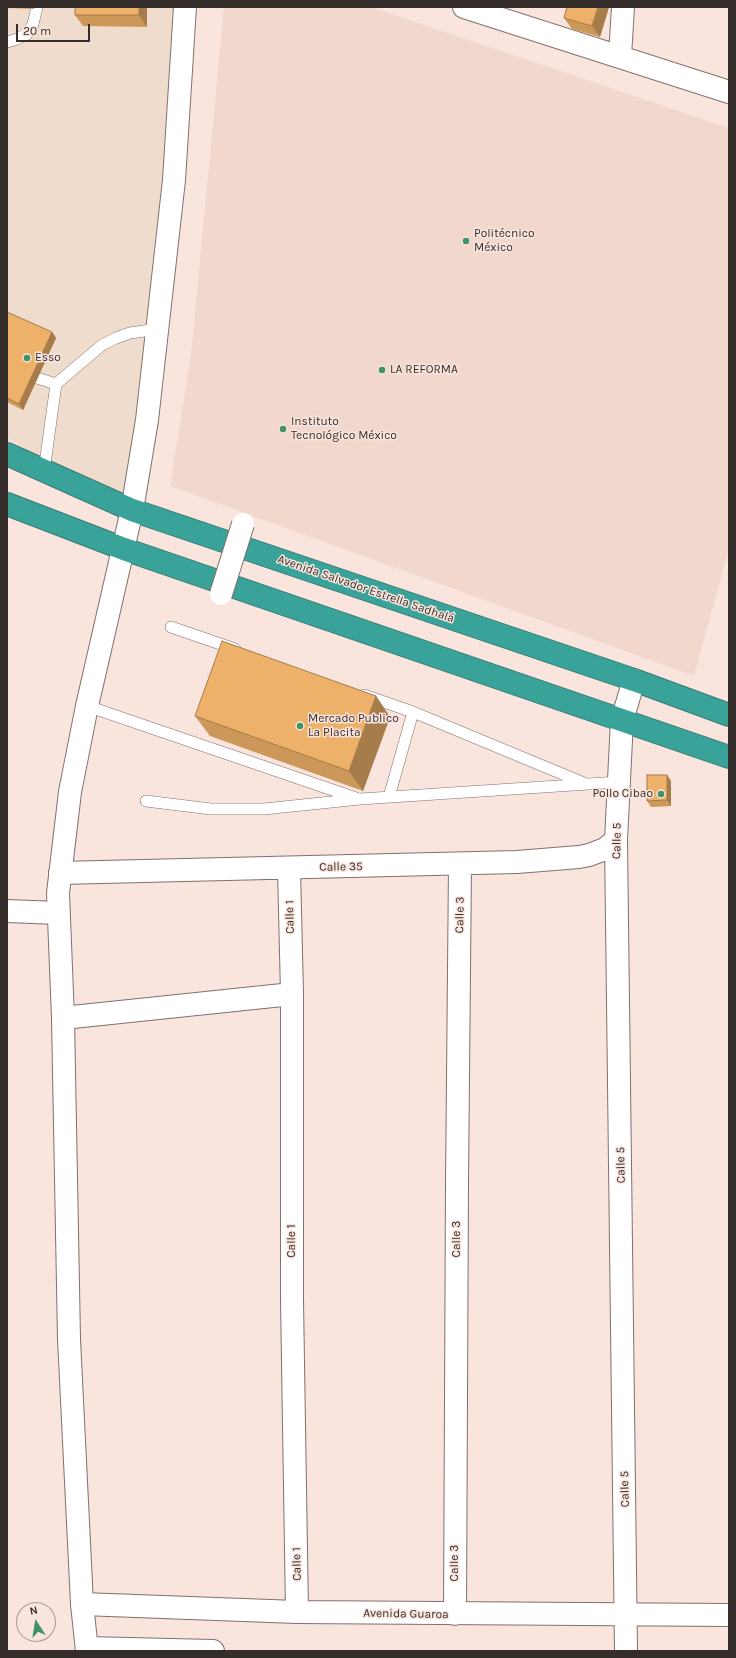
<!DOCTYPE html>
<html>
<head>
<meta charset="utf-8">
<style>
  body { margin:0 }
  #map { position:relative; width:736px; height:1658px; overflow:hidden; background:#f9e5de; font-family:Karla,sans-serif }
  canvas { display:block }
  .frame { position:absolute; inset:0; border:8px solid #352d2a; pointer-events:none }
  .north { position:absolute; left:16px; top:1602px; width:40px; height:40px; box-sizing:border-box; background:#f9e5de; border:1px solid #ab9b96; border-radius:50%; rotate:348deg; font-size:11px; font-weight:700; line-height:16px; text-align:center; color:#352d2a }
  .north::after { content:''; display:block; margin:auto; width:14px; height:18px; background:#3f9366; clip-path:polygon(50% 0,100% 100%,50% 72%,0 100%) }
  .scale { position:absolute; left:16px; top:24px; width:74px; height:18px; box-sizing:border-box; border:2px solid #352d2a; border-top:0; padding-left:5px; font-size:12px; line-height:14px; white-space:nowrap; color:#352d2a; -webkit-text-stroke:3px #f9e5de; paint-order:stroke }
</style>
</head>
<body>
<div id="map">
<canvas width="736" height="1658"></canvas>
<div class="frame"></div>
<div class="north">N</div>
<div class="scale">20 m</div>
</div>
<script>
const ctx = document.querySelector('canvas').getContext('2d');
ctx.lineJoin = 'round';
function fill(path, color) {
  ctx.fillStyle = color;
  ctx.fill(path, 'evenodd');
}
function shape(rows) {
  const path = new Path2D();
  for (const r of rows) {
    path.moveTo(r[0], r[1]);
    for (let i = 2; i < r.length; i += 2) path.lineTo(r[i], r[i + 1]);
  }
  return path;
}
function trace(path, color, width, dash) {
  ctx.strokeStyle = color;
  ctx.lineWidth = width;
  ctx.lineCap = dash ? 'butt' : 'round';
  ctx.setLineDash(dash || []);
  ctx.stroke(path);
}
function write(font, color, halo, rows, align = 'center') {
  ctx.font = font + ' Karla,sans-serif';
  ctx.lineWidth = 3;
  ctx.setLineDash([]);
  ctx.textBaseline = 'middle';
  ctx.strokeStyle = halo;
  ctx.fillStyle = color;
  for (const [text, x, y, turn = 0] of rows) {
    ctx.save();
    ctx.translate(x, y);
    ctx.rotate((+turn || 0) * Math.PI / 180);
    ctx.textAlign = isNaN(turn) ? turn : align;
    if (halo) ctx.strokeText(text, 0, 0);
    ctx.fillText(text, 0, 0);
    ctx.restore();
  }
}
fill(shape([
  [7,7,191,7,132,510,7,438]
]), '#f0dccd');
fill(shape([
  [224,7,371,7,729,128,729,549,694,676,170,486,191,355]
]), '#f2d7cd');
const lane = shape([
  [7,42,17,39,27,34,33,24,37,7],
  [37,378,56,384],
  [44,471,56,384,102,345,116,338,130,333,158,329],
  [171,627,235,649],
  [364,695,413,712,584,783],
  [87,706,356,798],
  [389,797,413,712],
  [146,801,211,809,264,809,360,799,619,782]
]);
const street = shape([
  [464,7,729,92],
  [620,56,623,7],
  [289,869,292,994,292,1300,297,1612],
  [60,873,517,862,579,857,589,855,605,849,616,840],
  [7,911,58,913],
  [63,1018,292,994],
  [82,1604,297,1612,729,1615],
  [455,1614,457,1183,460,864],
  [87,1648,213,1651],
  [626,1651,616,840,622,720,634,680]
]);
const secondary = shape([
  [87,1651,82,1604,69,1339,63,1018,58,893,70,792,87,706,132,510,147,420,174,180,185,7]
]);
const highway = shape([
  [7,454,132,510,634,680,729,715],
  [7,504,124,549,729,757]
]);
trace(lane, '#82706a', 12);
trace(street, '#82706a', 24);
trace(secondary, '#82706a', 24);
trace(highway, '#387972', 24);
trace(lane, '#fff', 11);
trace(street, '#fff', 22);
trace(secondary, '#fff', 22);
trace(highway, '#39a299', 22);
const streetBridge = shape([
  [221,594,243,524]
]);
trace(streetBridge, '#82706a', 24, []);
trace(streetBridge, '#fff', 22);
fill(shape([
  [7,7,34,7,34,9,7,8],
  [75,7,147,7,147,27,83,26,75,15],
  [609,7,600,37,572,29,564,18],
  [7,312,52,332,56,338,23,410,7,402],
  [376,696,390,717,363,791,210,736,195,716],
  [667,775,671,781,671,806,651,807,647,801]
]), '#cc985a');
fill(shape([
  [139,7,147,7,147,27,139,15],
  [598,7,609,7,600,37,592,26],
  [52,332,56,338,23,410,19,404],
  [376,696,390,717,363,791,349,771],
  [667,775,671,781,671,806,667,800]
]), '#a67c4a');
const building = shape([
  [75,7,139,7,139,15,75,15,75,7],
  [567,7,598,7,592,26,564,18,567,7],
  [7,312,52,332,19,404,7,398,7,312],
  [222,641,376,696,349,771,195,716,222,641],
  [647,775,667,775,667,800,647,801,647,775]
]);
fill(building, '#edb169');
trace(building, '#a67c4a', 1);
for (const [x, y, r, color] of [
  [466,241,4,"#3f9366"],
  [27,358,4,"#3f9366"],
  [382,370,4,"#3f9366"],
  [283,429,4,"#3f9366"],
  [300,726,4,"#3f9366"],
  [661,794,4,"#3f9366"]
]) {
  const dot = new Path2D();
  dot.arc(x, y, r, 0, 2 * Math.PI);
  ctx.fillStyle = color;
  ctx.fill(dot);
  trace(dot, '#f9e5de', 1.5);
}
write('12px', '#352d2a', '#f9e5de', [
  ["Politécnico",474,234],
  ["México",474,248],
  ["Esso",35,358],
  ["LA REFORMA",390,370],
  ["Instituto",291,422],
  ["Tecnológico México",291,436],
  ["Mercado Publico",308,719],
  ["La Placita",308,733],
  ["Pollo Cibao",653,794,"right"]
], 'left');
write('12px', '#352d2a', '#f9e5de', [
  ["Avenida Salvador Estrella Sadhalá",366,589,19],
  ["Calle 5",617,841,-89],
  ["Calle 35",341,867,-1],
  ["Calle 3",460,915,-89],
  ["Calle 1",290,917,-91],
  ["Calle 5",621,1165,-91],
  ["Calle 3",457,1239,-90],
  ["Calle 1",292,1241,-90],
  ["Calle 5",625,1489,-91],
  ["Calle 3",455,1563,-90],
  ["Calle 1",297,1564,-91],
  ["Avenida Guaroa",406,1614,1]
]);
</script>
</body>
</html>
